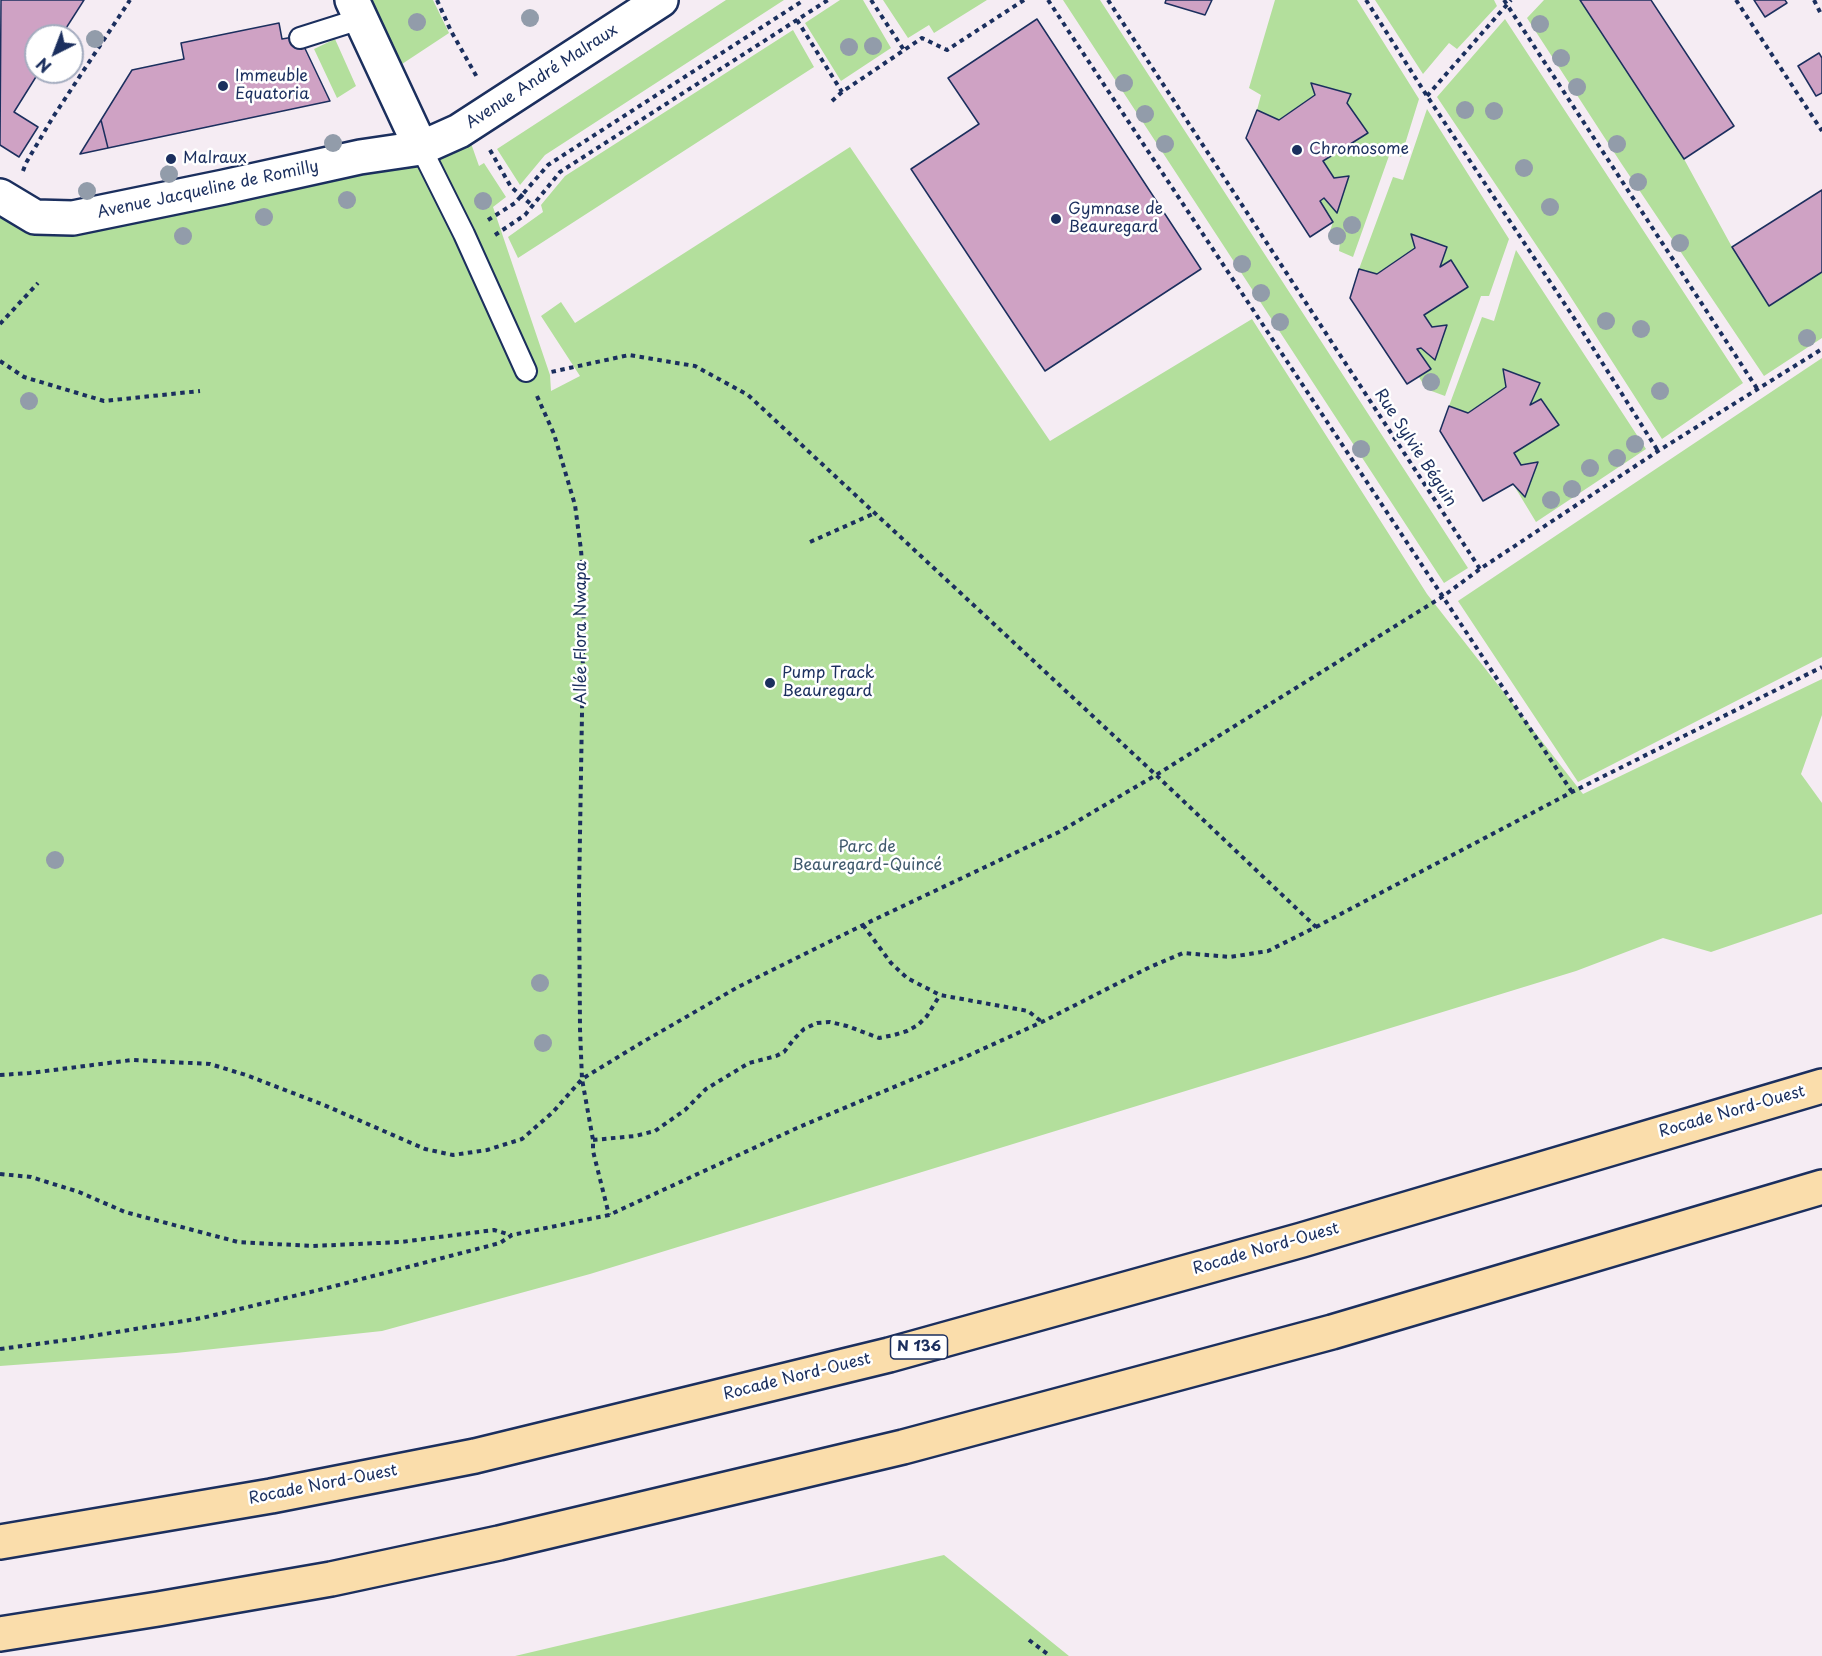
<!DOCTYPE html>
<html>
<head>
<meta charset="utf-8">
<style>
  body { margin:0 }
  #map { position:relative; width:1822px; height:1656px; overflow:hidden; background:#f5ecf3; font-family:"Playpen Sans",sans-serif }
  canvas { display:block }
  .north { position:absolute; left:24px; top:24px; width:60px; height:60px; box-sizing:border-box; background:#fff; border:2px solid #a4acbf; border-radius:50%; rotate:222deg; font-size:16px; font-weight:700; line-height:24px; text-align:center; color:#1b2f5e }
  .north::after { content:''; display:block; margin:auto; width:21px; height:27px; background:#1b2f5e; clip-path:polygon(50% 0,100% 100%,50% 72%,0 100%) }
</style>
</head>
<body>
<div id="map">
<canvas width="1822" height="1656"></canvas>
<div class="north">N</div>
</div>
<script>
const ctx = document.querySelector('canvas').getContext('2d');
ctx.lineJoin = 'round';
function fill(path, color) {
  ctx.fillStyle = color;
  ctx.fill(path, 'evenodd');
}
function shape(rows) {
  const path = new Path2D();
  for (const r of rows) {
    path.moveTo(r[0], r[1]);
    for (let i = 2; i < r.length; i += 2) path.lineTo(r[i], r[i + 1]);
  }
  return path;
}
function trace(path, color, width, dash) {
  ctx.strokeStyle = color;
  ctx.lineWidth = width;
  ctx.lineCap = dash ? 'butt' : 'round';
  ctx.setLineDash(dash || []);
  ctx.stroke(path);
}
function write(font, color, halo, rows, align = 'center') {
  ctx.font = font + ' "Playpen Sans",sans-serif';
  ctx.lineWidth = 5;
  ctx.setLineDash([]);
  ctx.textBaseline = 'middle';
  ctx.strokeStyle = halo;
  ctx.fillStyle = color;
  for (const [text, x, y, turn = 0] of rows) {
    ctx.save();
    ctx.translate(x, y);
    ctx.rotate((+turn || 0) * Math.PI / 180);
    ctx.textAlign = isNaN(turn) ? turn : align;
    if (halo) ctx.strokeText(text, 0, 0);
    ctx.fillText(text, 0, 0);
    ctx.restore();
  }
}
fill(shape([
  [368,0,433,0,449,33,399,66],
  [726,0,784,0,545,155,520,185,497,149],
  [840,0,863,0,891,48,841,81,805,23],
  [883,0,987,0,934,33,929,25,908,38],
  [1063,0,1100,0,1468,568,1444,583],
  [1275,0,1357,0,1419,99,1401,157,1390,153,1353,257,1339,251,1340,242,1328,237,1333,222,1320,201,1324,198,1337,213,1348,176,1334,178,1323,161,1368,133,1347,103,1351,94,1312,83,1315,95,1279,120,1257,110,1261,95,1249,88],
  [1375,0,1494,0,1497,6,1457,49,1449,43,1423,74],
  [1544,0,1580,0,1684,159,1732,247,1769,305,1822,272,1822,338,1764,376,1621,163,1527,18],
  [1505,19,1743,383,1662,439,1563,285,1437,97],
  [793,30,814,67,518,258,508,237,543,212,541,205,565,176],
  [335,39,356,86,337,98,314,49],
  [1427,109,1509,239,1489,296,1481,296,1445,396,1426,389,1419,377,1430,369,1417,349,1421,348,1435,360,1446,325,1432,327,1424,315,1468,287,1451,260,1440,267,1446,247,1411,234,1415,248,1377,274,1359,269,1393,177,1403,180],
  [467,132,479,166,484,163,506,197,493,207,550,375,551,391,580,376,541,316,561,302,575,323,850,147,1050,441,1252,319,1427,594,1583,794,1822,679,1822,715,1801,774,1822,803,1822,914,1711,952,1663,938,1576,971,590,1274,382,1331,176,1353,0,1366,0,194,27,210],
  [1516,250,1646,449,1536,522,1513,484,1525,497,1538,463,1521,465,1514,453,1558,425,1542,399,1530,405,1539,383,1504,369,1506,387,1468,413,1449,406,1482,317,1494,321],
  [1822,358,1822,657,1578,782,1458,601],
  [944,1555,1069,1656,515,1656]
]), '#b3df9c');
const building = shape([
  [1,0,84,0,61,36,36,36,36,72,39,72,14,112,38,127,19,157,0,145,1,0],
  [1166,0,1212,0,1205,15,1165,3,1166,0],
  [1580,0,1651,0,1734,126,1684,159,1580,0],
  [1754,0,1785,0,1787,3,1765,17,1754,0],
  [1037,19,1201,269,1045,371,911,169,979,124,948,78,1037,19],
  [279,23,282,39,299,36,300,38,330,101,108,148,101,120,132,70,184,59,181,43,279,23],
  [1819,53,1822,58,1822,93,1816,96,1798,66,1819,53],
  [1311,83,1351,94,1347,103,1368,133,1323,161,1334,178,1349,176,1337,213,1324,198,1320,201,1333,222,1310,237,1246,138,1257,110,1279,120,1315,95,1311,83],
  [101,120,108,148,80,154,101,120],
  [1822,190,1822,272,1769,306,1732,247,1822,190],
  [1411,234,1447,247,1440,267,1451,260,1468,287,1424,315,1432,327,1447,325,1435,360,1421,348,1417,349,1431,369,1407,384,1350,298,1359,269,1377,274,1415,248,1411,234],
  [1503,369,1540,383,1530,405,1541,399,1559,425,1514,453,1521,465,1538,462,1525,497,1513,484,1483,501,1440,431,1449,406,1468,413,1506,387,1503,369]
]);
fill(building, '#cfa2c4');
trace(building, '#1b2f5e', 1.5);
const service = shape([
  [300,38,360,19],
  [421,148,464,234,526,371]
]);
const minor = shape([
  [352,0,421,148],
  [0,196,35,217,73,218,224,187,360,157,421,148,459,131,661,0]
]);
const trunk = shape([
  [0,1542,271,1496,475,1456,889,1355,1302,1240,1822,1086],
  [0,1634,158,1609,331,1579,499,1543,903,1447,1332,1332,1822,1187]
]);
trace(service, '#1b2f5e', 24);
trace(minor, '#1b2f5e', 38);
trace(trunk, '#1b2f5e', 38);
trace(shape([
  [437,0,451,31,478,79],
  [871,0,904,50],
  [1048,0,1572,792],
  [1108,0,1480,569],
  [1366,0,1427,96,1574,318,1658,451],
  [1504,0,1758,390],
  [1736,0,1822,131],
  [1814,0,1822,16],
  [797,20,842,92],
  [1427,96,1511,0],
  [832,101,842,92,922,38,947,50,1024,0],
  [490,150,511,187,533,206],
  [23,171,26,163,53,117,130,0],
  [488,220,515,203,548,165,804,0],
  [495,235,525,215,560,172,828,0],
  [0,324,38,283],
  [0,361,24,377,104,401,200,391],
  [537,396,554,434,575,505,581,550,584,591,579,895,580,1029,582,1079,593,1140,593,1151,609,1215],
  [810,542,875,513],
  [863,925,891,963,907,978,940,995,1028,1011,1042,1022],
  [1316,927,1572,792,1822,667],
  [0,1075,30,1073,132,1060,210,1064,246,1075,324,1105,425,1149,453,1155,487,1150,522,1139,553,1112,582,1079,641,1043,738,987,863,925,1059,832,1156,775,1442,597,1480,569,1658,451,1822,349],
  [593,1140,635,1136,655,1131,685,1110,706,1089,749,1063,776,1056,784,1052,794,1039,804,1029,817,1023,830,1022,847,1026,879,1038,894,1035,907,1031,918,1025,927,1016,940,995],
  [0,1174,31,1177,79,1192,125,1212,238,1242,312,1246,401,1242,494,1230,511,1235],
  [0,1349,74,1339,202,1318,327,1288,500,1243,512,1235,609,1215,797,1128,963,1058,1042,1022,1150,967,1183,953,1230,957,1268,951,1316,927,1156,775,748,395,695,366,629,355,551,372],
  [1029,1640,1050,1656]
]), '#1b2f5e', 4, [4.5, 4.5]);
trace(service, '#fff', 20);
trace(minor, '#fff', 33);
trace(trunk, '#faddab', 33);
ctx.fillStyle = '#929caa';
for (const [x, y] of [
  [530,18],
  [417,22],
  [1540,24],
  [95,39],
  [873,46],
  [849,47],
  [1561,58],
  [1124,83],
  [1577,87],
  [1465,110],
  [1494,111],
  [1145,114],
  [333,143],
  [1165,144],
  [1617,144],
  [1524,168],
  [169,174],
  [1638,182],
  [87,191],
  [347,200],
  [483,201],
  [1550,207],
  [264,217],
  [1352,225],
  [183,236],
  [1337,236],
  [1680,243],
  [1242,264],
  [1261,293],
  [1606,321],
  [1280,322],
  [1641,329],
  [1807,338],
  [1431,382],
  [1660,391],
  [29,401],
  [1635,444],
  [1361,449],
  [1617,458],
  [1590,468],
  [1572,489],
  [1551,500],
  [55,860],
  [540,983],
  [543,1043]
]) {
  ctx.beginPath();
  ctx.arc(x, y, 9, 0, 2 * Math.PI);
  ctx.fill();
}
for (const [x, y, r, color] of [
  [223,86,6,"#1b2f5e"],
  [1297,150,6,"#1b2f5e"],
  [171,159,6,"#1b2f5e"],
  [1056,219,6,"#1b2f5e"],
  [770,683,6,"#1b2f5e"]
]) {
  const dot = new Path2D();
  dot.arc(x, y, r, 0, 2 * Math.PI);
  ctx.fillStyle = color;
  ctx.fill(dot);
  trace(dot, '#fff', 2);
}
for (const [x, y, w] of [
  [919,1347,57]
]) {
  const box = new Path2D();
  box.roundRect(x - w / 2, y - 12, w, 24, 4.5);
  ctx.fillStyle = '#fff';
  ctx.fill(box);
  trace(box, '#1b2f5e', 1.5);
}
write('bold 15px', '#1b2f5e', null, [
  ["N 136",919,1347]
]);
write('16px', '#1b2f5e', '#fff', [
  ["Immeuble",235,77],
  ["Equatoria",235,95],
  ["Chromosome",1309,150],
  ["Malraux",183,159],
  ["Gymnase de",1068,210],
  ["Beauregard",1068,228],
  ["Pump Track",782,674],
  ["Beauregard",782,692]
], 'left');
write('16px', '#1b2f5e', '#fff', [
  ["Avenue André Malraux",542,77,-33],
  ["Avenue Jacqueline de Romilly",208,190,-12],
  ["Rue Sylvie Béguin",1415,448,57],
  ["Allée Flora Nwapa",582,633,-90],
  ["Rocade Nord-Ouest",1732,1112,-16],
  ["Rocade Nord-Ouest",1266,1249,-16],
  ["Rocade Nord-Ouest",797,1377,-14],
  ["Rocade Nord-Ouest",323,1485,-11]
]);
write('16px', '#415b6e', '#fff', [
  ["Parc de",867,848],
  ["Beauregard-Quincé",867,866]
]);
</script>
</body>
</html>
